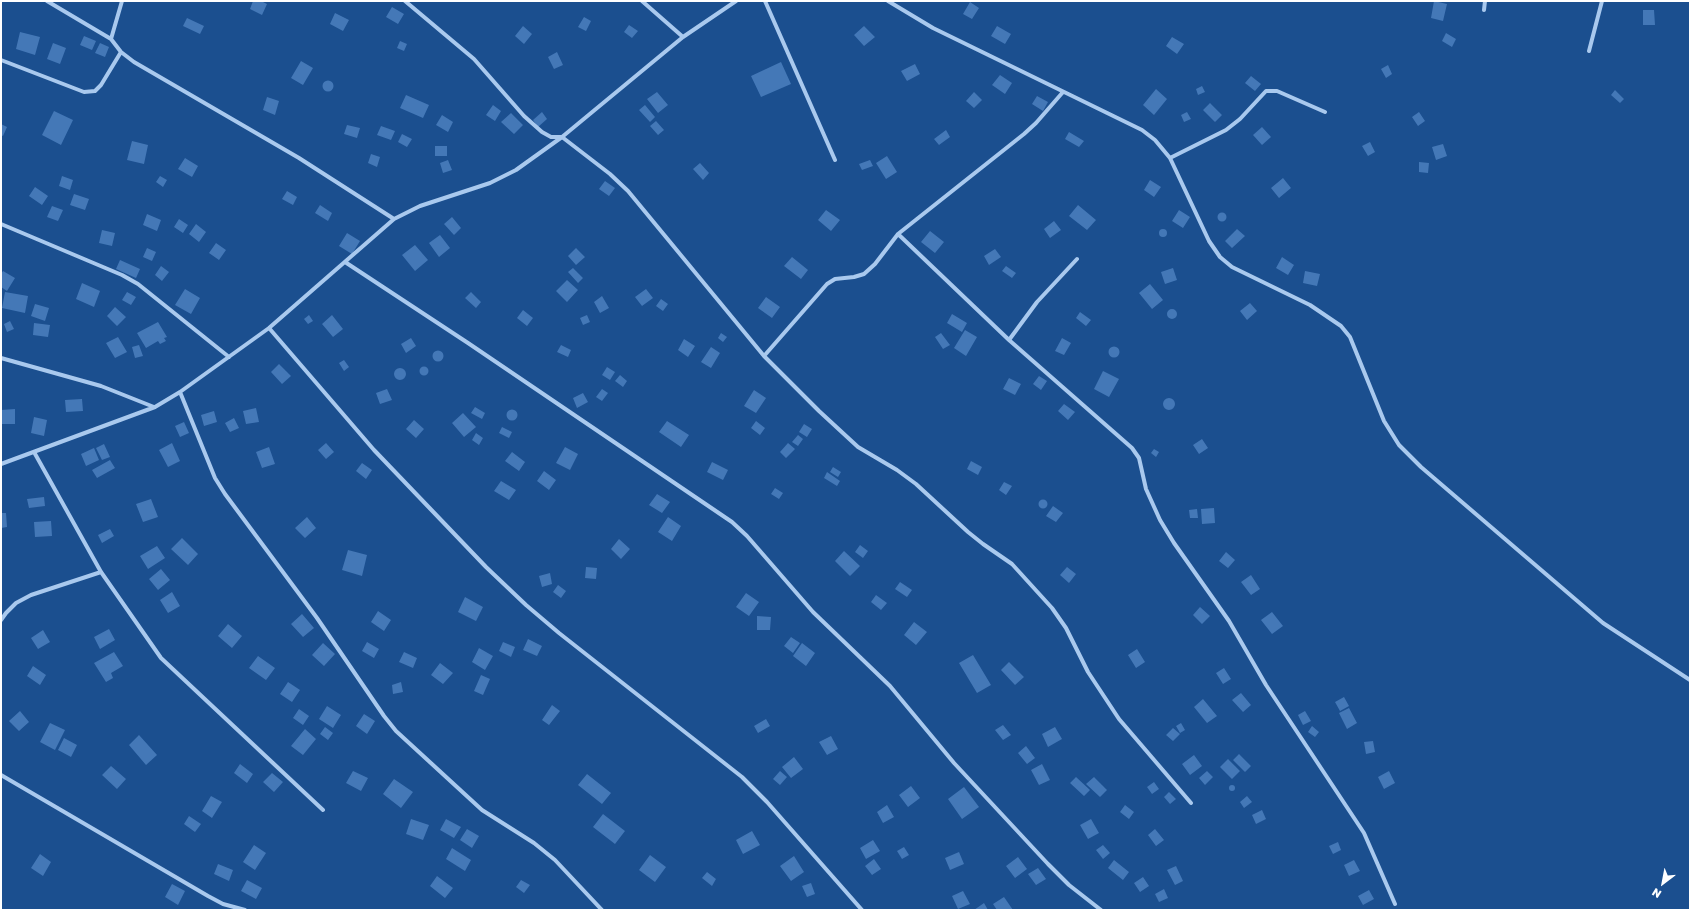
<!DOCTYPE html>
<html>
<head>
<meta charset="utf-8">
<style>
  body { margin:0 }
  #map { position:relative; width:1691px; height:911px; overflow:hidden; background:#1b4f8f; font-family:"Golos Text",sans-serif }
  canvas { display:block }
  .frame { position:absolute; inset:0; border:2px solid #fff; pointer-events:none }
  .north { position:absolute; left:1643px; top:863px; width:40px; height:40px; -webkit-text-stroke:3px #1b4f8f; paint-order:stroke; rotate:212deg; font-size:11px; font-weight:700; line-height:16px; text-align:center; color:#fff }
  .north::after { content:''; display:block; margin:auto; width:14px; height:18px; background:#fff; clip-path:polygon(50% 0,100% 100%,50% 72%,0 100%) }
</style>
</head>
<body>
<div id="map">
<canvas width="1691" height="911"></canvas>
<div class="frame"></div>
<div class="north">N</div>
</div>
<script>
const ctx = document.querySelector('canvas').getContext('2d');
ctx.lineJoin = 'round';
function fill(path, color) {
  ctx.fillStyle = color;
  ctx.fill(path, 'evenodd');
}
function shape(rows) {
  const path = new Path2D();
  for (const r of rows) {
    if (r.length === 3) {
      path.moveTo(r[0] + r[2], r[1]);
      path.arc(r[0], r[1], r[2], 0, 2 * Math.PI);
      continue;
    }
    path.moveTo(r[0], r[1]);
    for (let i = 2; i < r.length; i += 2) path.lineTo(r[i], r[i + 1]);
  }
  return path;
}
function trace(path, color, width, dash) {
  ctx.strokeStyle = color;
  ctx.lineWidth = width;
  ctx.lineCap = dash ? 'butt' : 'round';
  ctx.setLineDash(dash || []);
  ctx.stroke(path);
}
fill(shape([
  [253,1,261,1,267,4,262,15,250,9],
  [1434,1,1447,4,1443,21,1431,18],
  [970,2,979,8,972,19,963,14],
  [392,7,404,14,398,24,386,17],
  [1643,10,1654,10,1655,25,1643,25],
  [335,13,349,20,343,31,330,24],
  [584,17,591,21,586,31,578,27],
  [187,18,204,26,200,34,183,26],
  [629,25,638,31,632,38,624,32],
  [523,26,532,34,524,44,515,36],
  [864,26,875,37,864,46,854,35],
  [997,26,1011,34,1005,44,991,36],
  [20,32,40,37,35,55,16,49],
  [1446,33,1456,39,1452,47,1442,41],
  [84,36,96,41,92,50,80,45],
  [1172,37,1184,44,1177,54,1166,46],
  [400,41,407,44,404,51,397,48],
  [53,43,66,48,60,64,47,59],
  [100,43,109,47,105,57,95,53],
  [557,52,563,65,554,69,548,57],
  [301,61,313,68,303,85,291,78],
  [781,62,791,84,761,97,751,76],
  [915,64,920,74,907,81,901,71],
  [1388,65,1392,74,1386,78,1381,69],
  [1000,75,1012,83,1005,94,992,85],
  [1251,76,1261,84,1255,91,1245,83],
  [328,86,5.5],
  [1202,86,1205,92,1198,95,1196,89],
  [1156,89,1167,99,1154,115,1143,105],
  [1615,90,1624,99,1620,103,1611,95],
  [657,92,668,105,658,113,647,99],
  [974,92,982,100,974,108,966,101],
  [406,95,429,105,423,118,400,108],
  [1037,96,1048,102,1043,111,1032,104],
  [267,97,279,101,275,115,263,110],
  [1210,103,1222,115,1215,122,1203,110],
  [493,105,501,111,495,121,486,115],
  [645,105,655,117,650,122,639,110],
  [54,111,73,120,61,145,42,135],
  [542,112,547,119,538,127,533,120],
  [1187,112,1191,119,1184,122,1181,115],
  [1419,112,1425,121,1418,126,1412,117],
  [511,113,523,125,514,134,501,122],
  [442,115,453,122,448,132,436,125],
  [656,121,664,130,658,135,650,126],
  [1,124,7,127,3,136,1,135],
  [347,125,360,128,357,138,344,134],
  [381,126,395,131,391,140,377,135],
  [1262,127,1271,137,1262,145,1253,135],
  [946,130,950,137,939,145,934,139],
  [1069,132,1084,141,1079,147,1065,139],
  [402,134,412,139,407,147,398,142],
  [132,141,148,145,144,164,127,160],
  [1370,142,1375,152,1368,156,1362,146],
  [1443,144,1447,156,1436,160,1432,147],
  [435,146,447,146,447,156,435,156],
  [371,154,380,157,377,167,368,163],
  [887,156,897,172,886,179,876,163],
  [185,158,198,166,192,177,178,169],
  [448,160,452,170,443,173,440,163],
  [870,160,873,166,862,170,859,164],
  [1419,162,1429,163,1428,173,1419,172],
  [700,163,709,173,703,180,693,169],
  [62,176,73,180,70,190,59,186],
  [160,176,167,180,163,187,156,182],
  [1283,178,1291,188,1279,198,1271,188],
  [1150,180,1161,187,1154,197,1144,190],
  [605,181,615,188,609,196,599,189],
  [35,187,48,196,42,205,29,196],
  [287,191,297,197,293,205,282,199],
  [74,194,89,199,85,210,70,205],
  [320,205,332,213,328,221,315,213],
  [1078,205,1096,220,1087,230,1069,216],
  [52,206,63,210,58,221,47,217],
  [826,210,840,220,831,231,818,220],
  [1179,210,1190,217,1183,228,1172,221],
  [1222,217,4.5],
  [147,214,161,220,157,231,143,225],
  [452,217,461,228,454,235,444,224],
  [179,219,188,225,183,233,174,227],
  [1054,221,1061,230,1050,238,1044,229],
  [196,224,206,232,199,242,189,234],
  [1237,229,1245,236,1232,248,1225,241],
  [1163,233,4],
  [102,230,115,233,112,246,99,243],
  [930,231,944,242,935,253,921,242],
  [347,233,360,241,352,254,339,246],
  [440,235,450,248,439,257,429,243],
  [216,243,226,250,219,260,209,253],
  [415,245,428,260,415,271,402,255],
  [147,248,156,252,152,261,143,257],
  [576,248,585,257,576,265,568,256],
  [995,249,1001,257,989,265,984,256],
  [792,257,808,270,801,279,784,266],
  [1282,257,1294,265,1288,275,1276,268],
  [120,260,140,269,136,278,116,269],
  [161,266,169,272,162,281,155,275],
  [1006,266,1016,273,1012,278,1002,271],
  [573,268,583,278,578,283,568,272],
  [1173,268,1177,280,1165,284,1161,272],
  [3,271,15,278,7,291,1,287,1,274],
  [1305,271,1320,274,1317,286,1303,283],
  [567,280,578,290,567,302,556,291],
  [82,283,100,291,94,307,76,299],
  [1150,284,1163,300,1152,309,1139,293],
  [185,289,200,298,191,314,175,305],
  [646,289,653,298,642,306,635,297],
  [5,292,28,296,25,313,2,308],
  [127,292,136,297,131,305,122,300],
  [471,292,481,302,476,308,465,298],
  [602,296,609,308,600,313,594,302],
  [766,297,780,307,772,318,758,308],
  [661,299,668,304,663,311,656,306],
  [1250,303,1257,311,1247,320,1240,311],
  [35,304,49,308,45,321,31,316],
  [115,307,126,317,117,326,107,316],
  [1172,314,5],
  [523,310,533,318,527,326,517,318],
  [1080,312,1091,320,1086,326,1076,318],
  [952,314,967,323,962,332,947,323],
  [309,315,313,321,308,324,304,319],
  [332,315,343,329,333,337,322,324],
  [587,315,590,322,583,325,580,318],
  [10,321,14,329,7,332,4,324],
  [158,322,167,337,164,338,166,341,160,344,158,341,146,348,137,333],
  [34,323,50,325,48,337,33,335],
  [965,330,977,337,966,356,954,348],
  [721,333,727,337,723,342,718,338],
  [941,333,950,345,943,349,935,337],
  [118,337,127,352,115,358,106,343],
  [411,338,416,346,406,353,401,344],
  [1062,338,1071,343,1064,355,1055,351],
  [684,339,695,346,688,357,678,350],
  [139,345,143,356,135,358,132,347],
  [561,345,571,350,568,357,557,352],
  [1114,352,5.5],
  [711,347,720,353,711,368,701,362],
  [438,356,5.5],
  [344,360,349,367,344,371,339,363],
  [279,364,291,376,282,384,271,372],
  [424,371,4.5],
  [607,367,615,372,610,380,602,375],
  [400,374,6],
  [1103,371,1119,379,1109,397,1094,389],
  [620,375,627,381,623,387,615,381],
  [1039,376,1047,381,1041,390,1033,384],
  [1009,378,1021,384,1015,395,1003,389],
  [387,389,392,400,380,404,376,393],
  [602,389,608,393,602,401,596,397],
  [754,390,766,398,756,413,744,406],
  [583,393,588,402,577,408,573,398],
  [1169,404,6],
  [82,399,83,411,66,412,65,400],
  [1064,404,1075,412,1068,420,1058,411],
  [475,407,485,413,482,419,471,413],
  [256,408,259,422,246,424,243,411],
  [15,409,15,424,1,424,1,410],
  [512,415,5.5],
  [214,411,217,422,204,426,201,415],
  [463,413,476,427,464,437,452,423],
  [34,417,47,420,44,436,31,433],
  [234,418,239,428,230,432,225,423],
  [414,420,424,429,416,438,406,429],
  [667,421,689,435,681,447,659,432],
  [756,421,765,428,760,435,751,428],
  [184,422,189,433,180,437,175,426],
  [804,424,812,429,807,437,799,432],
  [502,427,512,432,509,438,499,433],
  [476,433,483,438,479,445,472,440],
  [798,435,803,439,798,446,792,442],
  [1202,439,1208,448,1199,454,1193,445],
  [172,443,180,461,168,467,159,450],
  [326,443,334,452,326,459,318,450],
  [788,443,795,449,786,458,780,452],
  [104,444,110,457,102,460,96,448],
  [269,447,275,464,262,468,256,452],
  [565,447,578,454,570,470,556,463],
  [94,448,99,460,86,466,81,454],
  [1154,449,1159,452,1156,457,1151,453],
  [512,452,525,462,519,471,505,461],
  [110,460,115,468,97,478,92,470],
  [971,461,982,467,978,475,967,469],
  [712,462,728,470,723,480,707,472],
  [362,463,372,470,366,479,356,471],
  [833,467,841,472,838,477,830,472],
  [544,471,556,480,549,490,537,481],
  [827,472,840,481,837,486,824,478],
  [501,481,516,490,509,500,494,491],
  [1004,482,1012,486,1006,495,999,490],
  [775,488,783,493,779,499,771,494],
  [657,494,670,502,662,513,649,505],
  [44,497,45,506,29,508,27,499],
  [151,499,158,517,143,522,136,504],
  [1043,504,4.5],
  [1053,506,1063,513,1056,522,1046,516],
  [1214,508,1215,523,1202,524,1201,509],
  [1197,509,1198,518,1190,518,1189,510],
  [1,513,6,513,7,527,1,528],
  [307,517,316,528,305,538,295,528],
  [668,517,681,526,672,541,658,532],
  [51,521,52,536,35,537,34,522],
  [110,529,114,536,102,543,98,535],
  [182,538,198,554,188,565,171,549],
  [619,539,630,549,621,559,611,549],
  [860,545,868,551,863,558,855,552],
  [157,546,165,558,148,569,140,556],
  [348,550,367,555,362,576,342,570],
  [844,551,860,566,850,576,835,561],
  [1226,552,1235,560,1228,568,1219,561],
  [586,567,597,568,596,579,585,578],
  [1067,567,1076,574,1069,583,1060,575],
  [161,569,170,580,158,590,149,579],
  [550,573,552,584,542,587,539,576],
  [1251,575,1260,589,1251,595,1241,582],
  [900,582,912,590,907,597,895,589],
  [558,585,566,591,561,598,553,592],
  [172,592,180,606,168,613,160,600],
  [746,593,759,602,749,616,736,607],
  [876,595,887,603,881,610,871,602],
  [465,597,483,607,476,621,458,612],
  [1200,607,1210,616,1202,624,1193,615],
  [378,611,391,620,384,631,371,622],
  [1272,612,1283,626,1272,634,1261,620],
  [302,614,314,628,303,637,291,624],
  [757,616,771,617,770,630,757,630],
  [914,622,927,632,916,645,904,635],
  [228,624,242,636,232,648,218,636],
  [109,629,115,640,100,649,94,637],
  [43,630,50,642,38,649,31,638],
  [791,637,800,643,793,653,784,646],
  [528,639,542,646,537,656,523,650],
  [367,642,379,649,374,658,362,651],
  [503,642,515,647,511,657,499,651],
  [323,643,335,654,324,666,312,655],
  [802,643,815,653,806,666,793,656],
  [479,648,493,656,485,670,472,662],
  [1137,649,1145,662,1136,668,1128,655],
  [114,652,123,666,111,673,113,678,106,682,94,663],
  [404,652,417,658,413,668,399,662],
  [973,655,991,685,977,693,959,663],
  [258,656,275,668,266,680,249,668],
  [1009,662,1024,677,1015,685,1001,670],
  [440,663,453,673,443,684,431,675],
  [33,666,46,675,40,685,27,676],
  [1224,668,1231,679,1223,684,1216,673],
  [481,675,490,679,483,695,474,691],
  [288,682,300,690,292,702,280,694],
  [401,682,403,692,393,694,392,685],
  [1241,693,1251,705,1243,712,1232,700],
  [1344,697,1349,706,1340,711,1335,702],
  [1203,699,1217,716,1207,723,1194,707],
  [552,705,560,711,549,725,542,720],
  [327,706,341,715,333,728,319,719],
  [1349,708,1357,723,1347,729,1339,713],
  [299,709,309,716,303,725,293,718],
  [20,711,29,722,19,731,9,721],
  [1305,711,1311,721,1303,725,1298,715],
  [364,714,375,721,367,734,356,726],
  [766,719,770,726,758,733,754,726],
  [50,723,65,730,55,750,40,742],
  [1181,723,1185,730,1180,733,1176,726],
  [1003,725,1011,735,1003,740,995,730],
  [1312,726,1319,732,1315,737,1308,732],
  [325,727,333,733,328,740,320,734],
  [1055,727,1062,739,1048,747,1042,734],
  [1173,728,1180,734,1173,741,1166,735],
  [305,729,316,739,303,755,291,746],
  [139,735,157,755,146,765,129,745],
  [831,736,838,749,827,755,819,742],
  [64,738,77,745,71,757,58,750],
  [1373,741,1375,752,1366,754,1364,742],
  [1026,746,1035,758,1027,764,1018,753],
  [1239,754,1251,766,1245,772,1233,760],
  [1194,755,1202,766,1190,775,1182,764],
  [794,757,803,769,791,778,782,767],
  [1228,759,1240,771,1232,779,1220,767],
  [240,764,253,774,247,783,234,773],
  [1042,764,1050,780,1039,785,1031,770],
  [111,766,126,779,117,789,102,775],
  [353,771,368,778,361,791,346,783],
  [780,771,787,777,780,785,773,779],
  [1207,771,1213,777,1205,785,1199,778],
  [1389,771,1395,783,1384,789,1378,777],
  [272,773,283,782,274,792,263,782],
  [587,774,611,793,602,804,578,785],
  [1076,777,1090,790,1084,796,1070,783],
  [1094,777,1107,790,1100,797,1086,784],
  [394,779,413,792,401,808,383,794],
  [1154,782,1159,789,1152,794,1147,787],
  [1232,788,3],
  [911,786,920,798,908,807,899,795],
  [964,787,979,807,962,819,948,799],
  [1169,792,1176,799,1170,804,1164,797],
  [211,796,222,802,212,818,202,811],
  [1247,796,1252,802,1244,808,1240,802],
  [887,805,894,817,883,823,877,812],
  [1125,805,1134,812,1129,819,1120,812],
  [1262,810,1266,819,1256,824,1252,815],
  [603,814,625,831,615,844,593,827],
  [189,816,201,824,195,832,184,824],
  [411,819,429,825,423,840,406,834],
  [446,819,461,827,454,838,440,830],
  [1091,819,1099,833,1088,839,1080,825],
  [467,829,479,836,472,848,460,840],
  [1155,829,1164,840,1156,846,1148,835],
  [752,831,760,845,743,854,736,840],
  [873,840,880,851,866,859,860,848],
  [1338,842,1341,850,1333,854,1329,846],
  [254,845,266,853,255,870,243,862],
  [1103,845,1110,853,1103,859,1096,850],
  [904,847,909,855,902,859,897,851],
  [452,848,471,860,465,871,446,859],
  [959,852,964,864,950,870,945,858],
  [40,854,51,862,43,876,31,868],
  [650,855,666,867,655,882,639,870],
  [794,856,804,872,791,881,780,866],
  [1018,857,1027,869,1015,878,1006,866],
  [874,859,881,869,872,875,865,866],
  [1114,860,1129,872,1123,880,1108,868],
  [1354,860,1360,871,1349,876,1344,865],
  [218,864,233,870,229,881,214,874],
  [1176,866,1183,881,1175,885,1167,870],
  [1038,868,1046,879,1036,885,1028,874],
  [707,872,716,879,712,886,702,878],
  [437,876,453,888,445,898,430,886],
  [1143,877,1149,886,1140,892,1134,883],
  [247,880,262,888,256,899,241,891],
  [521,880,530,885,524,893,516,887],
  [811,883,815,894,807,897,802,886],
  [172,884,185,891,178,905,165,897],
  [1164,889,1168,898,1159,902,1155,894],
  [1369,890,1374,899,1363,905,1358,896],
  [963,891,970,904,958,909,952,896],
  [1004,897,1013,910,997,910,993,904],
  [984,903,988,910,974,910]
]), '#4478b7');
trace(shape([
  [47,1,111,39,121,52,134,62,299,158,394,219],
  [405,1,474,59,524,116,542,132,551,137,562,137,610,174,628,191,764,356,819,411,858,447,897,470,916,484,968,532,983,544,1012,564,1052,608,1066,628,1088,672,1119,719,1191,803],
  [642,1,683,37],
  [765,1,835,160],
  [888,1,933,28,1142,130,1155,140,1170,158,1209,241,1220,257,1232,267,1310,305,1341,326,1350,337,1384,421,1399,445,1421,467,1603,623,1690,680],
  [1484,10,1485,1],
  [111,39,122,1],
  [1589,51,1602,1],
  [1,60,84,92,95,91,101,85,121,52],
  [1170,158,1226,130,1240,119,1266,91,1277,91,1325,112],
  [1,224,122,275,138,284,229,357],
  [898,234,1009,340,1132,448,1139,458,1146,489,1160,520,1174,543,1229,621,1266,685,1364,833,1395,904],
  [345,262,468,343,732,522,747,536,813,612,890,686,954,763,1048,864,1069,885,1101,910],
  [269,328,374,450,486,567,526,605,559,633,742,777,767,802,862,910],
  [1009,340,1037,302,1077,259],
  [764,356,827,284,835,279,854,277,864,274,875,264,898,234,1024,134,1036,123,1063,92],
  [1,358,101,386,154,407],
  [180,392,215,478,225,494,317,618,384,716,396,731,482,810,534,843,555,860,602,910],
  [34,452,101,572,161,658,323,810],
  [1,464,155,407,180,392,269,328,394,219,420,206,490,183,516,170,562,137,683,37,736,1],
  [1,620,6,613,16,603,31,595,101,572],
  [1,775,208,896,223,904,245,910]
]), '#a9c9ee', 4);
</script>
</body>
</html>
